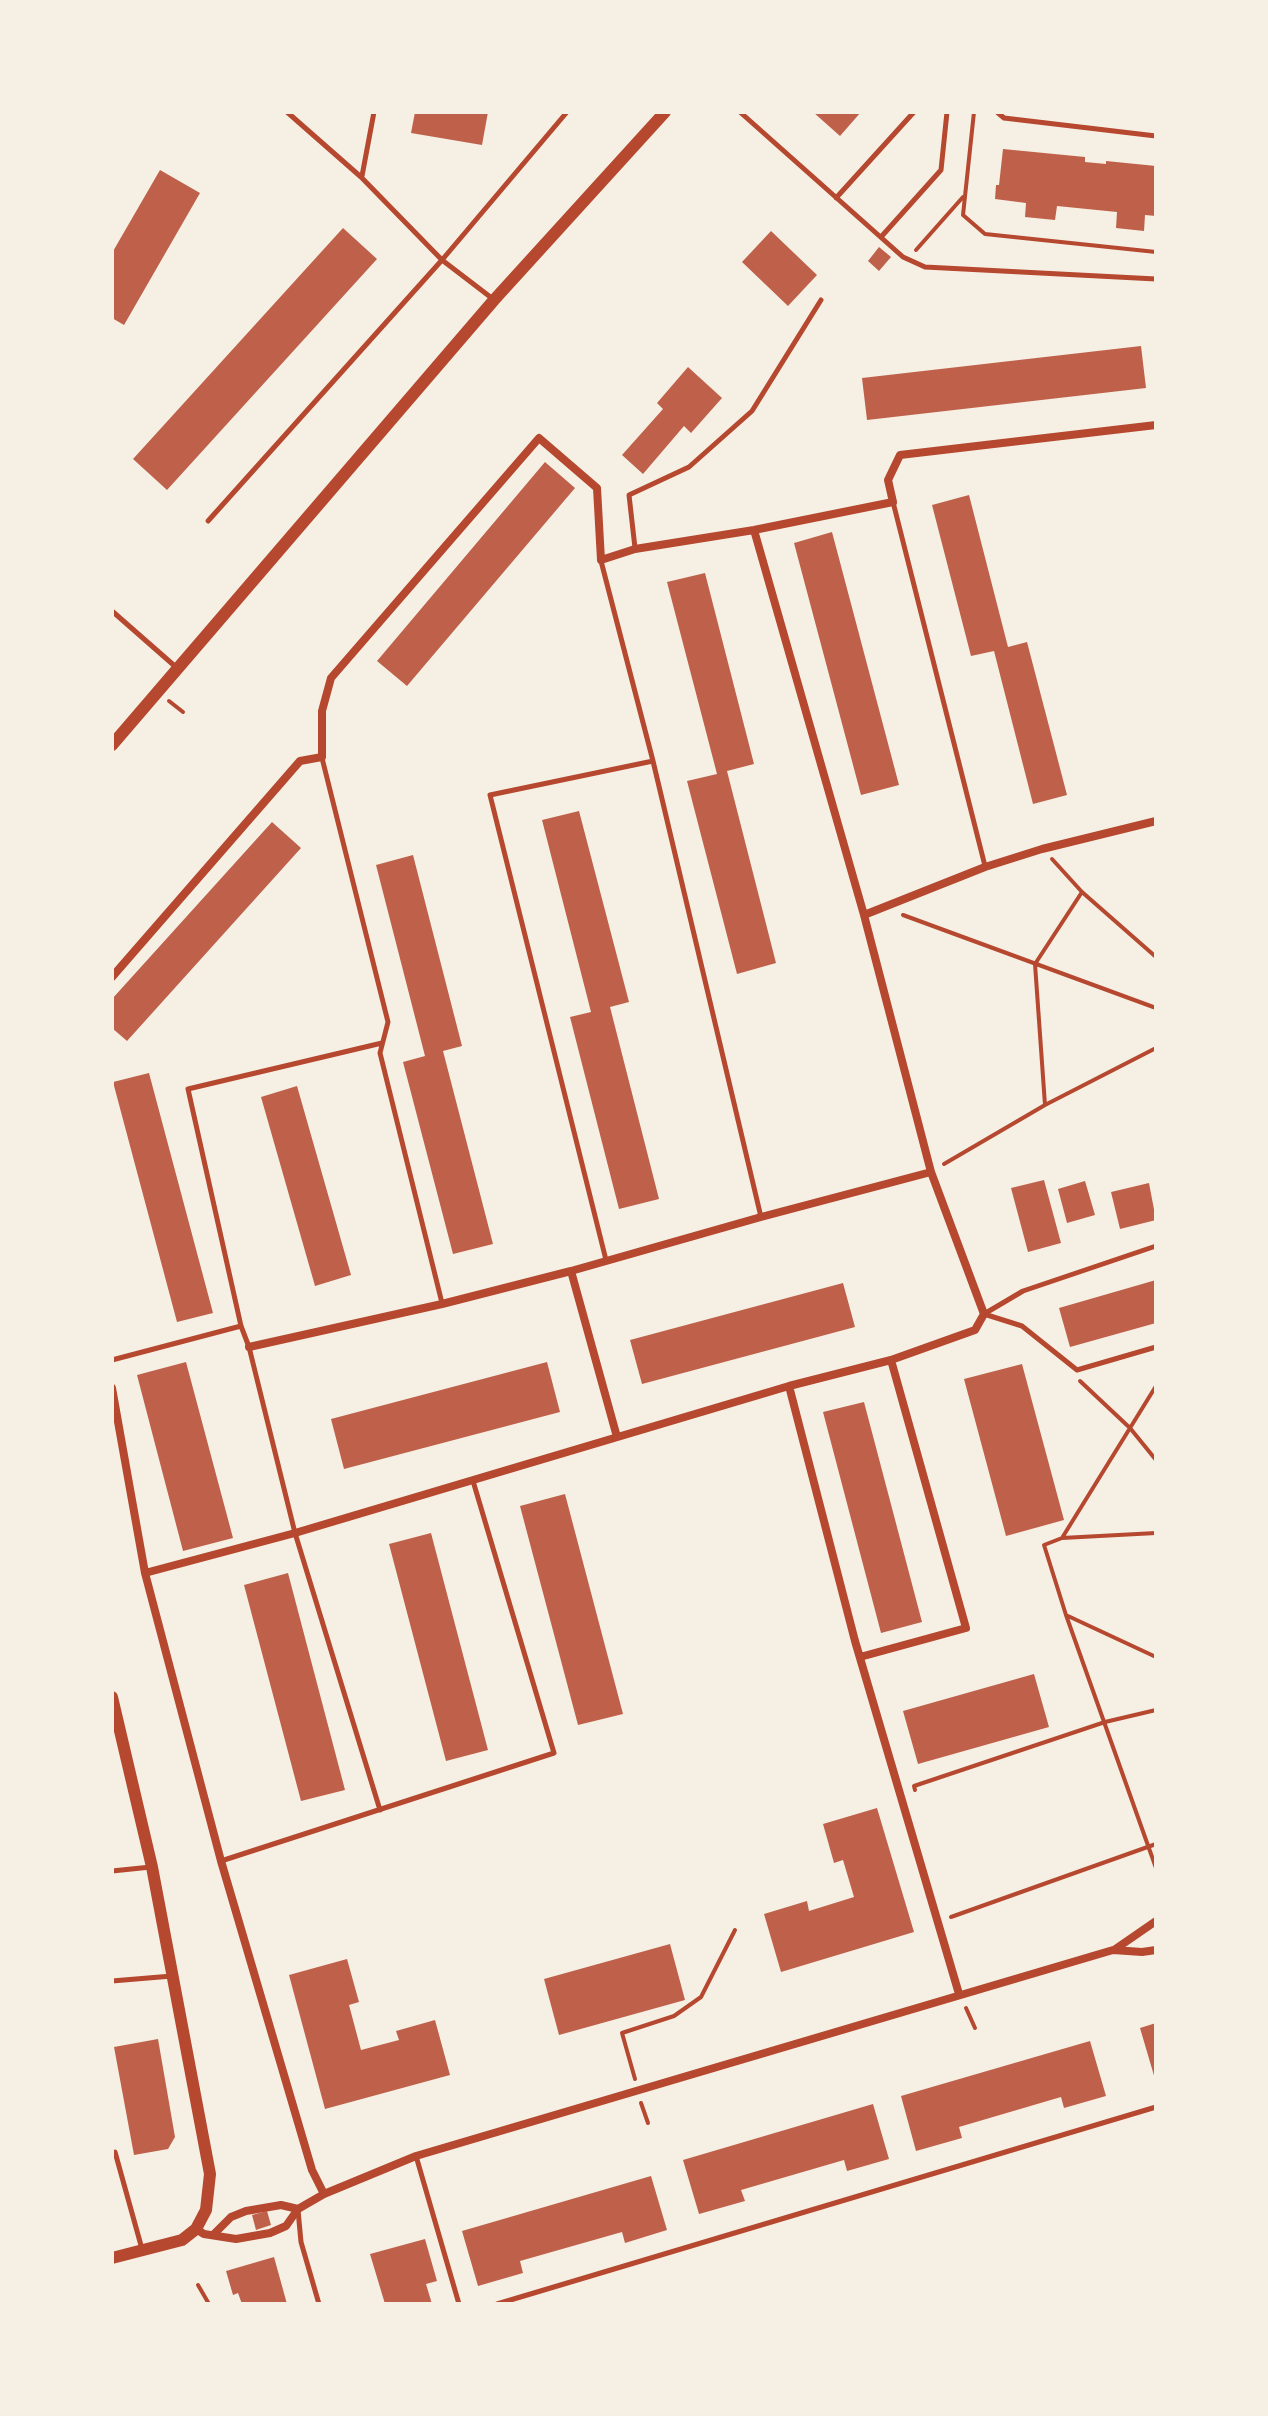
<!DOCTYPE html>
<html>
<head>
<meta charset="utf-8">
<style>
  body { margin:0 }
  #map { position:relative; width:1268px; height:2416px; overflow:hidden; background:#f6efe4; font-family:"Noto Sans",sans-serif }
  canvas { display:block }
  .frame { position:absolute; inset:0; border:114px solid #f6efe4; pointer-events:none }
</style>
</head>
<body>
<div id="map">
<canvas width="1268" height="2416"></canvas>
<div class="frame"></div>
</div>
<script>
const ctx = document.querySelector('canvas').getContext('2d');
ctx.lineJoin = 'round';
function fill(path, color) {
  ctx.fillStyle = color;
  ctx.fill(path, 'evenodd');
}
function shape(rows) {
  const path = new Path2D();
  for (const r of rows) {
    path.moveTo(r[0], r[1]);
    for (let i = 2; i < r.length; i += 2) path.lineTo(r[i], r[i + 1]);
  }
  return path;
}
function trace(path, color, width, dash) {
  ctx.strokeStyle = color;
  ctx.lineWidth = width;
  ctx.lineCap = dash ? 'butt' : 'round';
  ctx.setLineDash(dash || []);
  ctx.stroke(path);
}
fill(shape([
  [415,112,488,112,482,145,411,133],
  [813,112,861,112,840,136],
  [1003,149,1085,157,1085,162,1106,164,1106,161,1156,166,1156,216,1145,215,1144,231,1116,228,1117,212,1057,206,1055,220,1025,217,1026,203,995,199,996,185,999,185],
  [160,170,200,193,124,325,112,318,112,253],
  [343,228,377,259,167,490,133,459],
  [771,231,817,275,788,306,742,262],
  [879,247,891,257,879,271,868,261],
  [1141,346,1146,388,867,420,862,378],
  [688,367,722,398,691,433,684,426,643,474,622,455,663,409,657,403],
  [545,462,575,488,407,686,377,661],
  [969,495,1008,647,1027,642,1067,795,1033,804,994,651,971,656,932,505],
  [832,532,899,785,861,795,794,543],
  [705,573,754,764,727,771,776,963,737,974,687,781,717,774,667,582],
  [579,811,629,1002,610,1007,659,1199,619,1209,570,1017,591,1012,542,820],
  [272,822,301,848,127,1041,112,1028,112,999],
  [413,855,462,1046,443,1051,493,1244,453,1254,403,1062,425,1056,376,865],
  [149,1073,213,1313,177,1322,113,1082],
  [297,1086,351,1275,315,1286,261,1097],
  [1044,1180,1061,1243,1028,1252,1011,1188],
  [1085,1181,1095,1215,1067,1223,1058,1189],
  [1149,1183,1156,1220,1120,1229,1111,1192],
  [1156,1280,1156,1323,1070,1347,1059,1308],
  [843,1283,855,1327,642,1384,630,1340],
  [186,1362,233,1538,183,1551,137,1375],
  [547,1362,560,1412,344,1469,331,1419],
  [1022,1364,1064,1520,1006,1536,964,1379],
  [864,1402,922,1622,881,1633,823,1412],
  [565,1494,623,1714,578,1725,520,1506],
  [431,1533,488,1750,446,1761,389,1544],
  [288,1573,345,1790,301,1801,244,1585],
  [1034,1674,1049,1727,918,1764,903,1711],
  [877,1808,914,1932,781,1972,764,1914,807,1901,809,1911,854,1897,843,1860,834,1863,823,1824],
  [670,1944,685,2000,559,2035,544,1979],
  [347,1959,359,2002,349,2005,361,2050,399,2040,396,2031,435,2020,450,2075,325,2109,289,1975],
  [1156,2023,1156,2079,1155,2079,1140,2028],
  [158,2039,175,2137,168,2149,134,2155,114,2047],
  [1090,2041,1106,2096,1064,2108,1061,2097,959,2127,962,2138,916,2151,901,2096],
  [873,2104,889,2159,847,2171,844,2160,741,2190,745,2201,699,2214,683,2160],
  [651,2176,667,2230,625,2243,622,2232,520,2261,523,2273,478,2286,462,2231],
  [267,2211,271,2225,256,2230,252,2215],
  [425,2239,437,2281,426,2284,432,2304,385,2304,370,2254],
  [274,2257,287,2304,242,2304,238,2293,233,2295,226,2271]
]), '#bf614a');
trace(shape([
  [974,112,963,215,985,234,1156,252],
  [916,250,963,197],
  [169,701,183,712],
  [1052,859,1082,892,1156,957],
  [903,915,1156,1008],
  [1045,1105,1035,964,1082,892],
  [944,1164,1045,1105,1156,1048],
  [1080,1381,1130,1428,1156,1460],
  [1156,1533,1062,1538,1044,1545,1066,1615,1156,1868],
  [1062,1538,1156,1386],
  [1068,1616,1156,1657],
  [915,1790,914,1786,1105,1722,1156,1710],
  [951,1917,1156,1844],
  [966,2008,975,2028],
  [635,2079,622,2033,674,2016,701,1997,735,1930],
  [641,2103,648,2123],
  [198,2285,209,2304]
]), '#b5482f', 4);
trace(shape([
  [287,112,361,177,442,260,493,299],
  [740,112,903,257,925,267,1156,279],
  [997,112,1004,118,1156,136],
  [362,176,374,112],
  [836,198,914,112],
  [881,237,941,170,947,112],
  [893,502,985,866],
  [208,521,442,260,567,112],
  [635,548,629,495,689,467,752,411,821,300],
  [601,561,653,761,761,1217],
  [112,611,177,668],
  [322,758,388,1022,380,1053,442,1303],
  [606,1260,490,795,653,761],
  [984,1314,1022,1326,1077,1370,1156,1347],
  [984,1314,1023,1291,1156,1246],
  [112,1360,241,1326],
  [380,1810,295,1533,249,1347,241,1326,188,1089,382,1043],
  [221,1861,554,1753,473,1481],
  [112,1871,151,1867],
  [112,1981,172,1976],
  [112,2153,115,2152,142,2249],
  [416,2156,459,2304],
  [298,2210,301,2242,319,2304],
  [497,2304,1156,2107]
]), '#b5482f', 5);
trace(shape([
  [864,915,985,867,1042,849,1156,821],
  [112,977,300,761,322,757,322,711,331,678,539,438,597,488,601,560,635,549,754,530,893,502,888,480,900,455,1156,425],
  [571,1271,617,1437],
  [249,1347,442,1304,571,1271,761,1217,931,1172],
  [789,1386,855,1641,959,1994],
  [112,1388,145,1573,221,1861,312,2170,324,2194],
  [145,1573,295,1533,789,1386,891,1360,975,1330,984,1314,931,1172,864,915,754,530],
  [860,1657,966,1628,891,1360],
  [1114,1950,1156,1921],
  [196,2229,204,2234,236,2239,270,2233,286,2226,298,2209,324,2194,416,2156,1113,1950,1142,1952,1156,1950],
  [214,2234,231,2217,246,2211,281,2205,298,2209]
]), '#b5482f', 8);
trace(shape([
  [112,745,494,300,665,112],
  [112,1697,152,1867,210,2174,206,2210,196,2229,182,2240,112,2258]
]), '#b5482f', 12);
</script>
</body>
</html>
